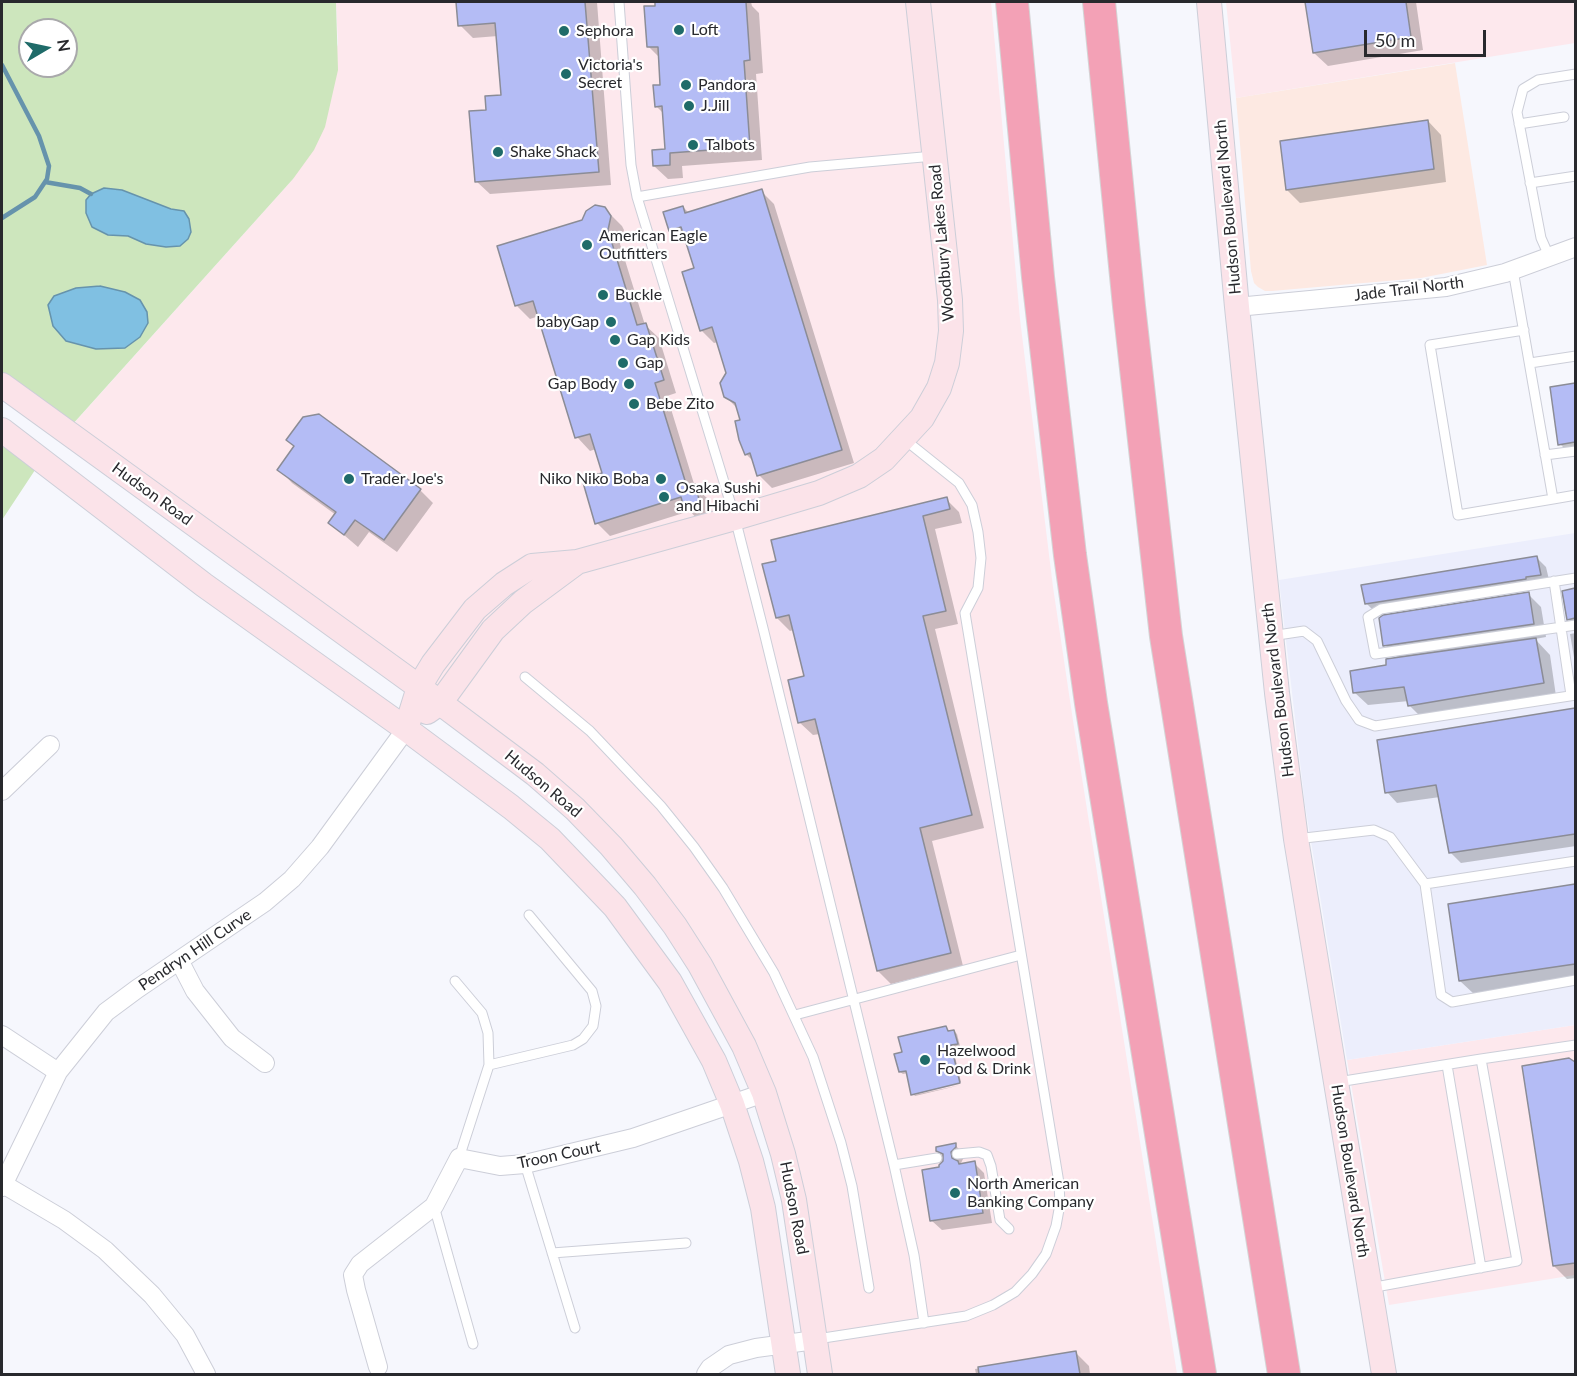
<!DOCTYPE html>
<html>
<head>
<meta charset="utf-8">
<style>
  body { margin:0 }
  #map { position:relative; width:1577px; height:1376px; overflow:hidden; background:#f6f7fd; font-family:Lato,sans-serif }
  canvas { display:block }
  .frame { position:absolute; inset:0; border:3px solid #28292d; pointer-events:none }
  .north { position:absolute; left:18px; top:18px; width:60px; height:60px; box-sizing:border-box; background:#fff; border:2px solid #a9a9ab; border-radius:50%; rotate:81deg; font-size:16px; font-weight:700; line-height:24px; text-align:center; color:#28292d }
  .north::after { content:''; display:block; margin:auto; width:21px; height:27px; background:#1f6b69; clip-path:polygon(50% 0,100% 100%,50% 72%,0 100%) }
  .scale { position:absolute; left:1364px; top:30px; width:122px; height:27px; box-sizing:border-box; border:3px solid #28292d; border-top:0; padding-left:8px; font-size:18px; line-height:21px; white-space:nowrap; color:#28292d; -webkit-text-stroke:4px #fff; paint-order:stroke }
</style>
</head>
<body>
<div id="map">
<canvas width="1577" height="1376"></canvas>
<div class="frame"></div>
<div class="north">N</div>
<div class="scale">50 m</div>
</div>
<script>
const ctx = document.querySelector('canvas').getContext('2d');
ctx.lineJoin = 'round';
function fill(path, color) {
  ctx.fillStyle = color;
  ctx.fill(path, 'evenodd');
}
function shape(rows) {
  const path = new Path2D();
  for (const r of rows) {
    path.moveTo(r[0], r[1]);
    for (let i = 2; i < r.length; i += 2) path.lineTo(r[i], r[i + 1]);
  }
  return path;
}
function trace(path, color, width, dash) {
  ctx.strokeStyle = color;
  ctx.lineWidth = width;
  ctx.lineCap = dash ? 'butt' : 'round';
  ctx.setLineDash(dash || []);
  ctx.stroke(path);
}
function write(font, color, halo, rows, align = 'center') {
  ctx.font = font + ' Lato,sans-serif';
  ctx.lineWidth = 4.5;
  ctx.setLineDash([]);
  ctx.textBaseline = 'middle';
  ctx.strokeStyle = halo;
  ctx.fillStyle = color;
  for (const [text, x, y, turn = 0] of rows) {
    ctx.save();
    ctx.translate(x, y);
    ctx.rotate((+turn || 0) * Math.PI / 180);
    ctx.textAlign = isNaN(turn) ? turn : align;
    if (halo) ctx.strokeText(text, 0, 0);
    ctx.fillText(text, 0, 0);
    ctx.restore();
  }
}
fill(shape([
  [336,2,991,2,1020,319,1053,587,1075,734,1177,1374,820,1374,801,1237,744,1046,611,846,66,432,293,179,338,44],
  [1226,2,1575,2,1575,43,1236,98],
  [1575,1025,1575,1275,1389,1305,1347,1060]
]), '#fde8ed');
fill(shape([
  [1575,533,1575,1025,1347,1060,1305,805,1279,580]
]), '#eceefc');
fill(shape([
  [1455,63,1487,265,1421,278,1272,291,1265,291,1258,287,1254,283,1251,271,1236,98]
]), '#fde9e2');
fill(shape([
  [2,2,336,2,338,70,325,127,314,150,293,179,72,425,2,374],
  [30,30,66,30,66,66,30,66],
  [2,444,35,470,2,520]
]), '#cde6bd');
const water = shape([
  [104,188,122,190,171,209,184,211,189,219,191,232,188,239,180,246,166,247,146,244,128,236,108,235,92,227,86,213,86,200,91,194,104,188],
  [100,286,125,292,140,300,147,312,148,323,140,337,125,348,96,349,66,341,53,326,48,305,54,296,76,288,100,286]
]);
fill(water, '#80c0e2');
trace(water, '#6693ac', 1.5);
fill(shape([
  [458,2,597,2,611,185,490,194,476,181,487,111,503,96,498,36,473,38,460,25],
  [656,2,751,2,752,6,759,13,763,73,756,74,762,160,682,166,683,178,668,179,654,166,666,150,664,114,656,106,662,86,660,58,649,47],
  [1306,2,1416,2,1423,50,1328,66,1314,53],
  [1428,121,1441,135,1446,182,1300,203,1287,190],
  [761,191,774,204,854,463,772,488,759,475,755,463,746,454,739,410,725,396,728,373,718,342,714,343,701,330,696,269,687,242,684,243,670,230,683,207,689,213],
  [608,212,622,226,624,230,620,244,645,325,659,338,676,393,667,396,695,487,708,499,713,516,698,520,690,511,610,536,597,523,603,474,596,449,590,451,577,437,539,316,530,319,517,306],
  [1576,384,1576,457,1573,457,1560,444,1551,388],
  [288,440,420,490,433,503,397,552,369,532,358,547,330,523,336,515,292,483,279,469,295,447],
  [946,499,959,512,962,523,935,529,958,624,935,629,984,828,932,841,963,966,891,984,878,971,820,734,813,735,799,722,806,677,794,630,790,631,777,618,778,562],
  [1536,557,1546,567,1550,584,1535,588,1388,613,1376,613,1366,603],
  [1576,590,1576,626,1568,619,1564,592],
  [1528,594,1541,607,1546,637,1535,639,1550,655,1556,696,1423,719,1410,706,1409,701,1368,705,1354,692,1399,659,1385,645],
  [1576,633,1576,669,1570,634],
  [1576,709,1576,846,1461,863,1451,853,1440,797,1397,803,1387,792,1378,741],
  [1576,885,1576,979,1474,994,1460,981,1449,905],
  [946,1027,949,1032,954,1031,957,1034,960,1046,953,1048,961,1082,913,1093,908,1073,903,1074,900,1072,903,1054],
  [1569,1059,1576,1064,1576,1278,1567,1279,1554,1266],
  [961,1085,915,1096,914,1095],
  [955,1145,965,1155,960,1165,974,1163,984,1173,992,1223,942,1230,932,1221,941,1168,945,1162,944,1157,938,1151],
  [1076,1353,1089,1366,1090,1374,976,1374,975,1369]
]), '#0003');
trace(shape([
  [2,65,39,136,49,166,47,179,35,197,2,218],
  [45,182,80,188,91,194]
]), '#6693ac', 4.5);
const building = shape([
  [456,2,585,2,599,172,475,182,469,111,486,110,485,96,501,95,495,23,458,26,456,2],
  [655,2,746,2,750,60,744,61,750,147,670,153,670,165,653,166,652,150,665,149,662,106,655,107,653,85,660,85,658,47,647,47,644,6,655,6,655,2],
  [1305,2,1406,2,1411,37,1313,53,1305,2],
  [1428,120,1434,169,1286,190,1280,141,1428,120],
  [762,189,842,450,757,476,750,453,745,455,739,440,735,421,740,420,735,403,724,397,720,383,726,373,712,327,700,331,682,272,694,268,681,227,669,231,663,212,683,206,685,213,762,189],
  [595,205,605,207,611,216,608,230,637,325,646,323,664,380,655,383,687,487,695,484,700,503,684,508,681,497,595,524,582,479,602,473,590,434,575,438,533,301,515,306,497,246,582,220,586,211,595,205],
  [1575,383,1575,442,1558,445,1550,387,1575,383],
  [319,414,421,489,384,540,355,520,344,535,328,523,336,512,277,470,294,446,286,440,303,417,319,414],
  [947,497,950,509,923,516,946,611,923,616,972,815,920,828,951,953,877,971,815,719,798,723,788,680,804,676,789,615,776,618,762,564,776,561,771,540,947,497],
  [1537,556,1541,575,1526,577,1526,579,1365,604,1361,585,1537,556],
  [1575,588,1575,618,1567,620,1562,591,1575,588],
  [1529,592,1534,624,1383,646,1379,618,1383,615,1529,592],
  [1536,638,1544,683,1408,706,1404,687,1353,693,1350,671,1386,665,1386,659,1536,638],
  [1575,708,1575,834,1449,853,1436,785,1385,793,1377,740,1575,708],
  [1575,884,1575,964,1459,981,1448,904,1575,884],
  [946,1026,948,1031,954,1030,958,1044,951,1045,960,1083,911,1095,906,1071,899,1072,894,1054,902,1052,898,1037,946,1026],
  [1569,1058,1575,1062,1575,1263,1553,1266,1522,1066,1569,1058],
  [956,1143,956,1147,951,1152,952,1158,958,1161,959,1164,975,1161,983,1213,930,1221,922,1170,939,1167,939,1165,943,1161,943,1154,936,1151,936,1147,956,1143],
  [1076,1351,1080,1374,979,1374,978,1367,1076,1351]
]);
fill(building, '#b4bcf5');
trace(building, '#8b8c96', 1.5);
const lane = shape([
  [619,2,631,165,637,197,735,518,763,628,894,1165,914,1255,924,1323],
  [1519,124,1564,117],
  [1530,183,1576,176],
  [637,197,810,167,934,156],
  [1549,256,1541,238,1517,112,1523,89,1538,80,1576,74],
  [1513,270,1553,499,1576,495],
  [1524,330,1430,345,1458,515,1553,499],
  [1530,363,1576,356],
  [1545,455,1576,451],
  [1576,578,1381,609,1368,617,1375,654,1576,625],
  [1554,581,1571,695],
  [1271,636,1304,631,1317,641,1346,701,1359,720,1375,726,1576,695],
  [525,677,590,731,661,806,694,847,723,888,774,973,813,1057,841,1143,852,1186,869,1288],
  [1296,839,1374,830,1390,837,1425,884,1576,861],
  [1425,884,1441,995,1452,1002,1576,980],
  [455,981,482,1013,488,1033,489,1065,459,1158],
  [795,1015,1021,955],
  [1481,1059,1576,1045],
  [489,1065,573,1045,583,1039,593,1026,596,1006,592,991,529,915],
  [1447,1065,1481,1268],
  [1338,1082,1481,1059,1517,1261,1370,1288],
  [957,1154,979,1152,987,1155,991,1166,1000,1220,1009,1229],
  [525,1164,575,1328],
  [894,1165,937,1158],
  [434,1206,473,1344],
  [552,1253,686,1243],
  [817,1339,966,1316,993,1305,1015,1292,1032,1274,1046,1254,1056,1226,1060,1204,1059,1183,965,613,978,588,981,558,978,532,972,505,959,483,904,439]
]);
const street = shape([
  [1237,307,1446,287,1505,273,1576,247],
  [2,791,50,745],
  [180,962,195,991,232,1038,265,1063],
  [2,1035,58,1072],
  [3,1184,64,1220,105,1250,152,1295,185,1335,206,1374],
  [2,1187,58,1072,106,1012,137,989,265,902,292,879,320,847,406,729],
  [378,1367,356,1290,353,1275,360,1264,434,1206,459,1158,500,1166,525,1164,633,1138,764,1093],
  [706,1374,710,1368,729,1355,756,1348,815,1340]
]);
const secondary = shape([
  [1209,2,1237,307,1277,693,1296,839,1384,1374],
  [2,385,419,687,535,774,575,809,611,846,645,886,675,926,700,965,744,1046,764,1093,783,1154,794,1200,820,1374],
  [2,430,204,585,406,729,511,807,550,839,615,907,670,982,714,1061,732,1104,751,1161,763,1208,788,1374],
  [427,712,440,703,493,630,523,602,577,562],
  [406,729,419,687,433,664,475,609,504,584,532,566,577,562,735,518,819,493,859,476,884,459,922,418,939,388,947,363,951,331,950,300,918,2]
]);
const highway = shape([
  [1012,2,1038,277,1070,555,1091,703,1200,1374],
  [1099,2,1129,306,1166,636,1284,1374]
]);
trace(lane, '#ccced8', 11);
trace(street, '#ccced8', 20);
trace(secondary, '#ccced8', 26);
trace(highway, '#d4d4d5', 34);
trace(lane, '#fff', 9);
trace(street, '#fff', 18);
trace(secondary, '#fbe3e9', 24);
trace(highway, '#f3a1b6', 32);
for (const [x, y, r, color] of [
  [679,30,6,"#1f6b69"],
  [564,31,6,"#1f6b69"],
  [566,74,6,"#1f6b69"],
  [686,85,6,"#1f6b69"],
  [689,106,6,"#1f6b69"],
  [693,145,6,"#1f6b69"],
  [498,152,6,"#1f6b69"],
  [587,245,6,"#1f6b69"],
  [603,295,6,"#1f6b69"],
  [611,322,6,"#1f6b69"],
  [615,340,6,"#1f6b69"],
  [623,363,6,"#1f6b69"],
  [629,384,6,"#1f6b69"],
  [634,404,6,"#1f6b69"],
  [349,479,6,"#1f6b69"],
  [661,479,6,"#1f6b69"],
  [664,497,6,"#1f6b69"],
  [925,1060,6,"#1f6b69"],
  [955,1193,6,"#1f6b69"]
]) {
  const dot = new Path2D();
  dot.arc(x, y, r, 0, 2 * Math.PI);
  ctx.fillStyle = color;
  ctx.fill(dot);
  trace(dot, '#fff', 2);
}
write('16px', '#28292d', '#fff', [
  ["Loft",691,30],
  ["Sephora",576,31],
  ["Victoria's",578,65],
  ["Secret",578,83],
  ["Pandora",698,85],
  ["J.Jill",701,106],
  ["Talbots",705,145],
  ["Shake Shack",510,152],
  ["American Eagle",599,236],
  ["Outfitters",599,254],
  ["Buckle",615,295],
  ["babyGap",599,322,"right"],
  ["Gap Kids",627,340],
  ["Gap",635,363],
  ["Gap Body",617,384,"right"],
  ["Bebe Zito",646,404],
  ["Trader Joe's",361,479],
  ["Niko Niko Boba",649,479,"right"],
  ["Osaka Sushi",676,488],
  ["and Hibachi",676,506],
  ["Hazelwood",937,1051],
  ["Food & Drink",937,1069],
  ["North American",967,1184],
  ["Banking Company",967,1202]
], 'left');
write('16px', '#28292d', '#fff', [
  ["Hudson Boulevard North",1228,207,-95],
  ["Woodbury Lakes Road",942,243,-95],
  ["Jade Trail North",1409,289,-7],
  ["Hudson Road",152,494,36],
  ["Hudson Boulevard North",1278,690,-97],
  ["Hudson Road",543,784,40],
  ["Pendryn Hill Curve",195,950,-34],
  ["Troon Court",559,1155,-12],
  ["Hudson Boulevard North",1350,1171,81],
  ["Hudson Road",794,1208,79]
]);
</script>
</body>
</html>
